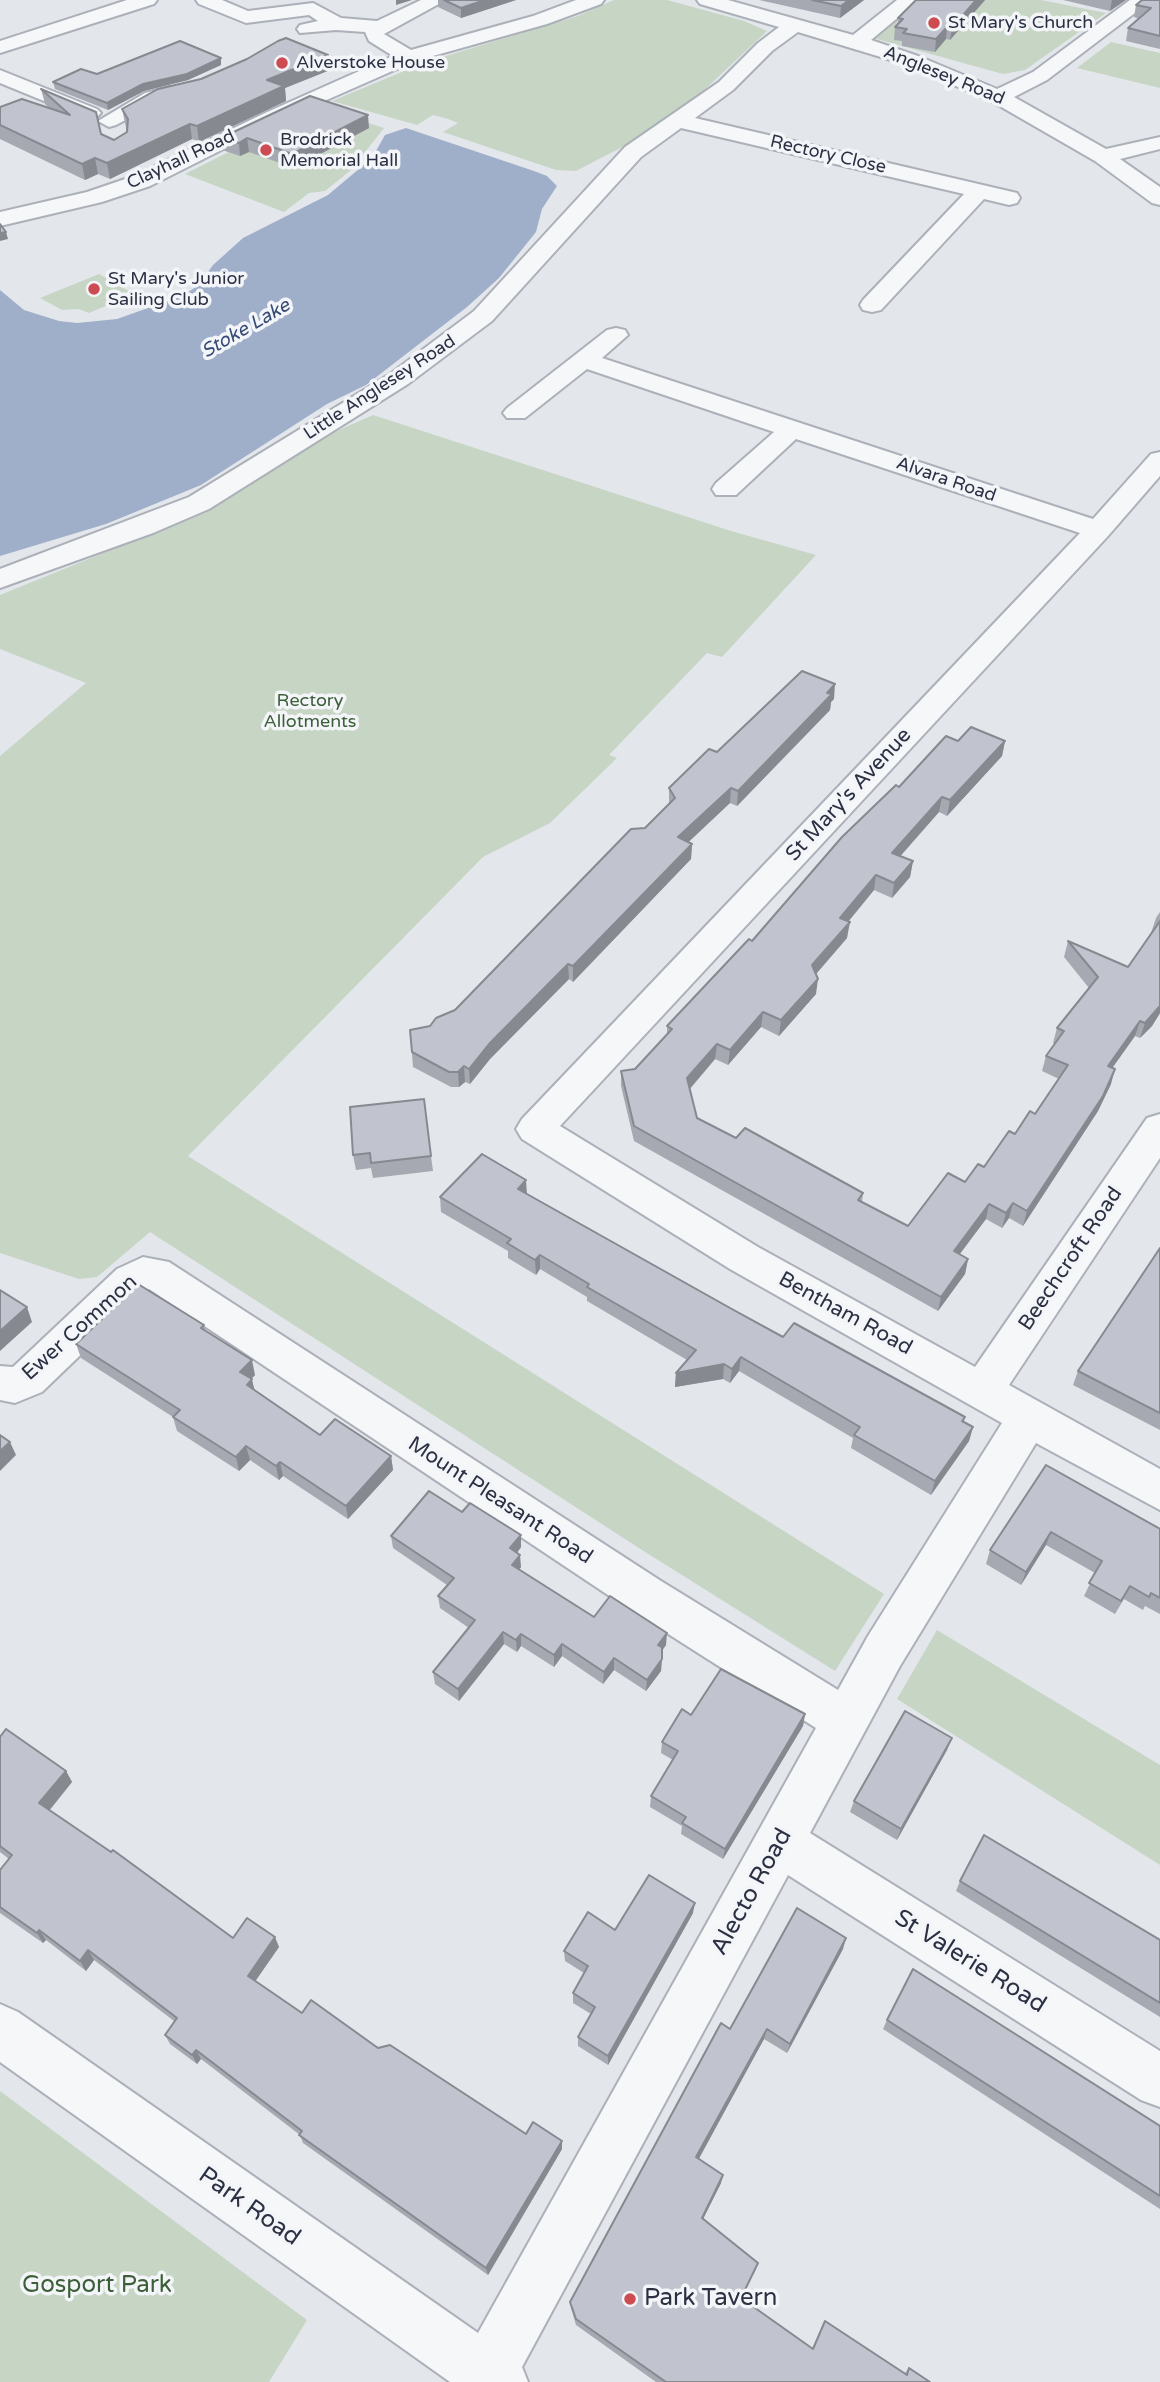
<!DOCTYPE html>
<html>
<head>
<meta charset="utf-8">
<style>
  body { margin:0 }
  canvas { display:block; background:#e3e6eb }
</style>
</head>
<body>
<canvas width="1160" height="2382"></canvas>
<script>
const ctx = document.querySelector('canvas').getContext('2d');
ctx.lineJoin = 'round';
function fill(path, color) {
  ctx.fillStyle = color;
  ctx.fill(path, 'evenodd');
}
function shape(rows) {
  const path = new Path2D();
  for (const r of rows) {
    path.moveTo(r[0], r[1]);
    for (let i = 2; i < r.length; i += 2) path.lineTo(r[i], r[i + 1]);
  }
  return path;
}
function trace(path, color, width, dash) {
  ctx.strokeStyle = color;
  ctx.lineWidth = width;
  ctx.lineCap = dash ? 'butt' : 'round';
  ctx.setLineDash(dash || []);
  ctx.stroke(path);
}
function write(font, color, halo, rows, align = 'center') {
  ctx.font = font + ' "Varela Round",sans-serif';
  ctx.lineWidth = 7;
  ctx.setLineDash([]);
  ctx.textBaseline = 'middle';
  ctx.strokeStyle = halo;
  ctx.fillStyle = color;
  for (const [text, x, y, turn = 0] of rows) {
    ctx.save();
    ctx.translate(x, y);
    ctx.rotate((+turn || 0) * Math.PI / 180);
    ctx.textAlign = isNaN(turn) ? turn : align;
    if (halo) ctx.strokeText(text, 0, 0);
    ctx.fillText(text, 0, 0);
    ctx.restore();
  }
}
fill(shape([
  [614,0,667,0,744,21,767,31,701,93,626,145,576,171,556,170,443,132,458,123,448,119,433,115,417,125,332,101,426,62,578,16],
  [917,0,1041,0,1106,13,1025,70,1003,74,873,38,898,15,907,18,898,31,950,40],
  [1111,42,1160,53,1160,88,1077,68],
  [318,107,384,128,351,170,325,191,309,193,284,212,185,174],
  [99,274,134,294,89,313,79,309,62,310,40,298],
  [373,415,731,531,816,555,722,657,707,653,609,755,617,758,550,823,483,857,188,1156,884,1594,835,1671,642,1550,150,1232,97,1277,79,1279,0,1253,0,756,86,683,0,649,0,595,209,510,321,438],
  [937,1630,1160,1765,1160,1865,897,1699],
  [0,2091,307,2320,269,2382,0,2382]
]), '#c7d5c5');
fill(shape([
  [406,128,534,171,547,176,557,186,542,209,536,232,499,278,467,307,366,385,327,404,201,485,106,524,0,556,0,290,24,310,59,321,77,323,117,319,182,296,199,285,213,265,243,238,328,195,372,158,385,135]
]), '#9fafca');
const minor = shape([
  [127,0,157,0,154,4,0,53,0,41,127,0],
  [196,0,222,0,248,11,313,3,341,18,377,21,421,0,446,0,384,34,411,50,533,16,576,0,604,0,601,4,547,24,415,61,279,121,150,186,102,202,0,226,0,212,87,192,134,176,265,113,393,56,369,41,365,32,336,30,300,33,297,29,300,25,318,21,309,15,246,23,199,4,196,0],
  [697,0,728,0,853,35,897,0,919,0,871,40,918,56,997,89,1033,72,1130,0,1152,0,1047,80,1014,97,1106,149,1160,137,1160,149,1120,159,1160,187,1160,205,1152,203,1095,161,991,101,904,64,798,32,772,51,733,90,695,118,1017,193,1020,198,1017,203,1009,205,984,199,881,310,872,312,863,310,860,305,863,300,964,194,681,128,641,157,492,321,408,384,209,509,153,533,0,588,0,569,189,497,390,374,474,311,625,147,719,82,758,43,779,27,700,4,697,0],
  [0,70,97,109,101,113,97,117,83,117,0,83,0,70],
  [170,87,177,89,180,93,177,97,159,102,116,125,109,127,98,121,145,93,170,87],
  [616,328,625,330,628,335,602,358,1093,519,1151,454,1160,452,1160,476,1108,536,560,1126,758,1247,975,1367,1147,1118,1160,1114,1160,1158,1009,1385,1160,1469,1160,1510,1036,1443,900,1666,810,1833,1160,2051,1160,2107,1141,2100,788,1875,522,2367,528,2382,450,2382,0,2062,0,2004,18,2012,478,2333,816,1728,629,1609,149,1289,42,1392,15,1403,0,1400,0,1366,13,1367,117,1269,143,1257,169,1262,661,1581,838,1690,868,1636,1002,1423,730,1269,522,1139,516,1129,522,1119,1080,533,796,439,736,495,716,495,712,489,716,483,774,432,587,369,525,418,507,418,503,413,507,408,607,330,616,328]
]);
trace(minor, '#acb0b9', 4);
fill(minor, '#f6f7f9');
fill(shape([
  [438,0,516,0,461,18,438,7],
  [759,0,864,0,840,18],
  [916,0,985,0,950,40,946,39,935,52,902,46,902,41,894,40,895,27,898,24,898,18],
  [1063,0,1126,0,1110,11],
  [1160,0,1160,49,1126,41,1128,28,1139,19,1134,17,1136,5],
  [221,65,188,80,144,91,108,110,55,89,53,82,97,74],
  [330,70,285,88,286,101,199,142,192,139,110,179,98,174,85,180,0,139,0,107,48,107,45,104,41,89,101,134,114,140,127,132,122,109],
  [369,128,294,168,249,152,240,156,225,151,223,137],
  [834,699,831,702,830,710,737,806,730,803,688,842,692,844,691,859,573,982,569,979,490,1059,470,1084,465,1082,459,1087,451,1087,413,1067,410,1030,430,1026,455,1010,669,804,669,788,717,752],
  [958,741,1005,741,1002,756,947,816,939,812,900,856,913,861,910,877,892,898,874,890,848,922,847,938,816,974,816,994,779,1036,761,1027,728,1065,715,1059,690,1089,697,1118,736,1138,863,1193,862,1202,908,1226,984,1167,1035,1114,1059,1079,1042,1071,1046,1056,1055,1044,1053,1043,1057,1028,1089,988,1064,957,1068,941,1128,967,1151,933,1156,918,1160,912,1160,1013,1152,1026,1140,1038,1135,1036,1112,1068,1111,1084,1098,1111,1023,1226,1009,1218,1002,1228,986,1219,959,1254,968,1259,965,1274,938,1311,634,1141,621,1086,621,1071,635,1069,667,1034,667,1026,752,941,899,787],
  [350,1107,431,1156,433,1171,373,1178,371,1168,356,1170,353,1155],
  [526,1193,783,1337,965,1417,964,1422,973,1427,969,1441,931,1495,851,1448,853,1438,739,1371,730,1383,723,1379,675,1387,676,1373,687,1360,587,1301,587,1297,540,1269,536,1275,508,1258,508,1251,441,1212,440,1197],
  [1160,1248,1160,1430,1073,1385,1078,1371],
  [204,1325,206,1331,255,1375,251,1379,255,1390,320,1435,391,1456,393,1470,348,1519,283,1476,279,1480,250,1460,239,1471,177,1431,173,1417,81,1358,76,1344],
  [1046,1465,1160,1529,1160,1614,1145,1606,1143,1610,1124,1599,1115,1614,1084,1596,1095,1573,1046,1545,1021,1585,986,1564,990,1550],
  [462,1512,521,1535,521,1547,517,1553,521,1567,519,1570,594,1617,666,1645,662,1651,661,1671,646,1691,614,1670,603,1684,562,1656,554,1667,521,1646,517,1652,504,1644,459,1701,435,1684,433,1672,469,1628,440,1608,438,1596,447,1585,393,1548,391,1536],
  [805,1714,803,1726,723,1859,681,1834,682,1826,650,1807,651,1796,673,1760,661,1753,662,1742,691,1715],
  [0,1737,66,1771,72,1782,50,1810,233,1938,279,1947,255,1981,302,2013,378,2048,526,2134,562,2141,562,2149,488,2275,303,2143,300,2135,201,2059,197,2064,170,2044,165,2035,174,2021,94,1960,86,1971,46,1940,43,1943,0,1913,0,1870,9,1859,0,1852],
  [947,1750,897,1840,850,1812,854,1801],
  [960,1881,1160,1940,1160,2017,956,1891],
  [693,1913,608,2065,578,2046,578,2037,591,2014,573,2003,573,1993,584,1973,565,1961,564,1951,615,1930],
  [843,1949,787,2053,764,2039,698,2159,721,2183,703,2219,758,2263,741,2298,812,2349,825,2321,905,2373,909,2368,930,2382,656,2382,576,2325,571,2308,570,2302,730,2029],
  [887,2020,1160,2126,1160,2209,883,2029]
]), '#a6a9b1');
fill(shape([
  [396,0,412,0,396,5],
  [485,0,516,0,461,18,461,8],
  [849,0,864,0,840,18,841,6],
  [976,0,985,0,950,40,952,28],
  [1112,0,1126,0,1110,11],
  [947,27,946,39,935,52,936,39],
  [328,55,330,70,285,88,286,101,199,142,197,126,267,80],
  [221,58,221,65,188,80,144,91,108,110,107,103,143,84],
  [368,115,369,128,294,168,292,154],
  [190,124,192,139,110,179,107,163],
  [247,138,249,152,240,156,239,143],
  [95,158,98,174,85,180,82,164],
  [6,232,8,239,0,241,0,233],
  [835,684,834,699,831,702,830,710,737,806,738,791],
  [1005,741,1002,756,947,816,950,800],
  [731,788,730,803,677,853,678,837],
  [942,797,939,812,890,868,892,853],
  [692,844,691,859,573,982,573,966],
  [913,861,910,877,892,898,894,883],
  [876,875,874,890,838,934,840,918],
  [850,922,847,938,810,981,812,965],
  [568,964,569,979,490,1059,470,1084,469,1069,489,1044],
  [818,979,816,994,779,1036,781,1020],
  [1160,1006,1160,1013,1152,1026,1140,1038,1145,1023],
  [763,1012,761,1027,728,1065,730,1050],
  [1140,1021,1135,1036,1103,1081,1108,1066],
  [717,1044,715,1059,686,1093,687,1078],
  [464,1066,465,1082,459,1087,458,1072],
  [1115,1069,1111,1084,1098,1111,1023,1226,1027,1211],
  [526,1180,527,1195,518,1189],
  [1013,1203,1009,1218,1002,1228,1006,1213],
  [989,1204,986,1219,951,1266,954,1251],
  [540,1255,540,1269,536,1275,535,1260],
  [968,1259,965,1274,938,1311,941,1297],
  [27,1307,32,1322,0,1351,0,1331],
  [741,1357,739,1371,730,1383,732,1369],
  [252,1360,255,1375,244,1386,240,1372],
  [724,1364,723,1379,675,1387,676,1373],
  [252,1379,255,1394,247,1385],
  [973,1427,969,1441,931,1495,935,1481],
  [10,1442,16,1455,0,1471,0,1451],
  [246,1446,250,1460,239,1471,236,1457],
  [391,1456,393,1470,348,1519,346,1506],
  [280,1462,283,1476,279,1480,276,1466],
  [1051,1532,1046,1545,1021,1585,1026,1572],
  [521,1535,521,1547,511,1561,510,1548],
  [520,1555,521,1567,512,1578,512,1565],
  [503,1632,504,1644,459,1701,458,1689],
  [667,1633,666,1645,657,1657,658,1645],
  [521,1634,521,1646,517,1652,516,1640],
  [562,1644,562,1656,554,1667,554,1655],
  [614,1658,614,1670,603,1684,604,1672],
  [662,1659,661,1671,646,1691,647,1680],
  [805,1714,803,1726,723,1859,725,1849],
  [952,1738,947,1750,897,1840,901,1829],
  [66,1771,72,1782,46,1814,39,1803],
  [695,1903,693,1913,608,2065,608,2056],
  [39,1930,46,1940,43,1943,37,1933],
  [275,1937,279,1947,252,1986,248,1976],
  [846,1938,843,1949,787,2053,790,2044],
  [88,1950,94,1960,86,1971,80,1961],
  [767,2029,764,2039,695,2166,696,2157],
  [196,2050,201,2059,197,2064,192,2055],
  [562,2141,562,2149,488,2275,486,2268],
  [723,2175,721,2183,700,2225,702,2218]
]), '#878990');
const building = shape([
  [444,0,485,0,461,8,444,0],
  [812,0,849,0,841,6,812,0],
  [916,0,976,0,952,28,947,27,936,39,903,33,907,29,895,27,903,19,898,18,916,0],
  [1142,0,1160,0,1160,36,1128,28,1151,8,1136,5,1142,0],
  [286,38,328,55,267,80,284,86,197,126,190,124,107,163,95,158,82,164,0,125,0,107,22,99,70,115,41,89,96,112,101,134,114,140,127,132,128,119,122,109,158,89,201,79,247,59,278,41,286,38],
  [180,41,221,58,187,74,143,84,107,103,53,82,81,69,97,74,180,41],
  [310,96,368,115,292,154,247,138,239,143,223,137,310,96],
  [0,224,6,232,0,233,0,224],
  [802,671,835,684,827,693,832,694,738,791,731,788,678,837,692,844,573,966,568,964,489,1044,469,1069,464,1066,458,1072,449,1072,412,1052,410,1030,430,1026,436,1018,455,1010,631,829,645,828,675,798,669,788,709,749,717,752,802,671],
  [971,727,1005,741,950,800,942,797,892,853,913,861,894,883,876,875,840,918,850,922,812,965,818,979,781,1020,763,1012,730,1050,717,1044,687,1078,697,1118,736,1138,745,1128,863,1193,858,1200,908,1226,948,1173,965,1182,978,1164,984,1167,1009,1131,1015,1134,1030,1111,1035,1114,1068,1065,1046,1056,1064,1031,1057,1028,1098,977,1068,941,1128,967,1160,921,1160,1006,1145,1023,1140,1021,1108,1066,1115,1069,1103,1096,1027,1211,1013,1203,1006,1213,989,1204,954,1251,968,1259,941,1297,634,1126,621,1071,635,1069,672,1029,667,1026,749,939,752,941,842,837,896,785,899,787,946,736,958,741,971,727],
  [424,1099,431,1156,371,1163,370,1153,353,1155,350,1107,424,1099],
  [482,1154,526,1180,518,1189,730,1308,783,1337,794,1323,965,1417,962,1421,973,1427,935,1481,854,1435,860,1427,741,1357,732,1369,724,1364,676,1373,696,1350,587,1287,589,1284,540,1255,535,1260,507,1243,511,1239,440,1197,482,1154],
  [1160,1248,1160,1413,1078,1371,1160,1248],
  [138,1284,204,1325,201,1328,252,1360,240,1372,252,1379,247,1385,320,1435,335,1419,391,1456,346,1506,280,1462,276,1466,246,1446,236,1457,173,1417,180,1410,76,1344,138,1284],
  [0,1290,27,1307,0,1331,0,1290],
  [0,1435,10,1442,0,1451,0,1435],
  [1046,1465,1160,1529,1160,1598,1151,1593,1149,1597,1130,1586,1121,1601,1089,1583,1102,1561,1051,1532,1026,1572,990,1550,1046,1465],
  [429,1491,462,1512,470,1503,521,1535,510,1548,520,1555,512,1565,594,1617,610,1596,667,1633,658,1645,662,1647,662,1659,647,1680,614,1658,604,1672,562,1644,554,1655,521,1634,516,1640,503,1632,458,1689,433,1672,475,1620,438,1596,454,1578,391,1536,429,1491],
  [721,1669,805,1714,725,1849,682,1823,686,1817,651,1796,678,1751,662,1742,682,1709,691,1715,721,1669],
  [905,1711,952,1738,901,1829,854,1801,905,1711],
  [6,1729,66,1771,39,1803,111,1852,113,1850,233,1938,247,1918,275,1937,248,1976,302,2013,311,2000,378,2048,390,2045,526,2134,533,2122,562,2141,486,2268,299,2135,302,2131,196,2050,192,2055,165,2035,177,2018,88,1950,80,1961,39,1930,37,1933,0,1907,0,1870,12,1855,0,1846,0,1737,6,1729],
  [984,1835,1160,1940,1160,2003,960,1881,984,1835],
  [649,1875,695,1903,608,2056,578,2037,595,2007,573,1993,588,1966,564,1951,588,1912,615,1930,649,1875],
  [797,1908,846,1938,790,2044,767,2029,696,2157,723,2175,702,2218,758,2263,741,2298,813,2349,825,2321,907,2375,909,2368,930,2382,666,2382,576,2319,570,2302,721,2023,730,2029,797,1908],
  [913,1969,1160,2126,1160,2196,887,2020,913,1969]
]);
fill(building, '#c1c4ce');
trace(building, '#878990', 2);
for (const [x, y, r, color] of [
  [934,23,7,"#cd4c51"],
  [282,63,7,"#cd4c51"],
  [266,150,7,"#cd4c51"],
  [94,289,7,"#cd4c51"],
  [630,2299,7,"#cd4c51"]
]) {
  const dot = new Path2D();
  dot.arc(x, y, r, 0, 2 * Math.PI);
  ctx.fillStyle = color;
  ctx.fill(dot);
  trace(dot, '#f3f5f8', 2.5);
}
write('18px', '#2b3143', '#f3f5f8', [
  ["St Mary's Church",948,23],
  ["Alverstoke House",296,63],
  ["Brodrick",280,140],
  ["Memorial Hall",280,161],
  ["St Mary's Junior",108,279],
  ["Sailing Club",108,300]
], 'left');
write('18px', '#2b3143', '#f3f5f8', [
  ["Anglesey Road",944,76,22],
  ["Rectory Close",828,155,13],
  ["Clayhall Road",181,160,-25],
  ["Little Anglesey Road",380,388,-33],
  ["Alvara Road",946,480,19]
]);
write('18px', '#3c5f39', '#f3f5f8', [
  ["Rectory",310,701],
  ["Allotments",310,722]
]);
write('italic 19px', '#364b77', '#f3f5f8', [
  ["Stoke Lake",246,329,-30]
]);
write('21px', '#2b3143', '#f3f5f8', [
  ["St Mary's Avenue",849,795,-47],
  ["Beechcroft Road",1071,1259,-56],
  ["Bentham Road",845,1314,29],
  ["Ewer Common",80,1328,-42],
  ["Mount Pleasant Road",500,1501,33]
]);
write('24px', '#2b3143', '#f3f5f8', [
  ["Alecto Road",752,1892,-61],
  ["St Valerie Road",970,1962,32],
  ["Park Road",249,2207,35]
]);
write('24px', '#3c5f39', '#f3f5f8', [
  ["Gosport Park",97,2286]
]);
write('24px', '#2b3143', '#f3f5f8', [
  ["Park Tavern",644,2299]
], 'left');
</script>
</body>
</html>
